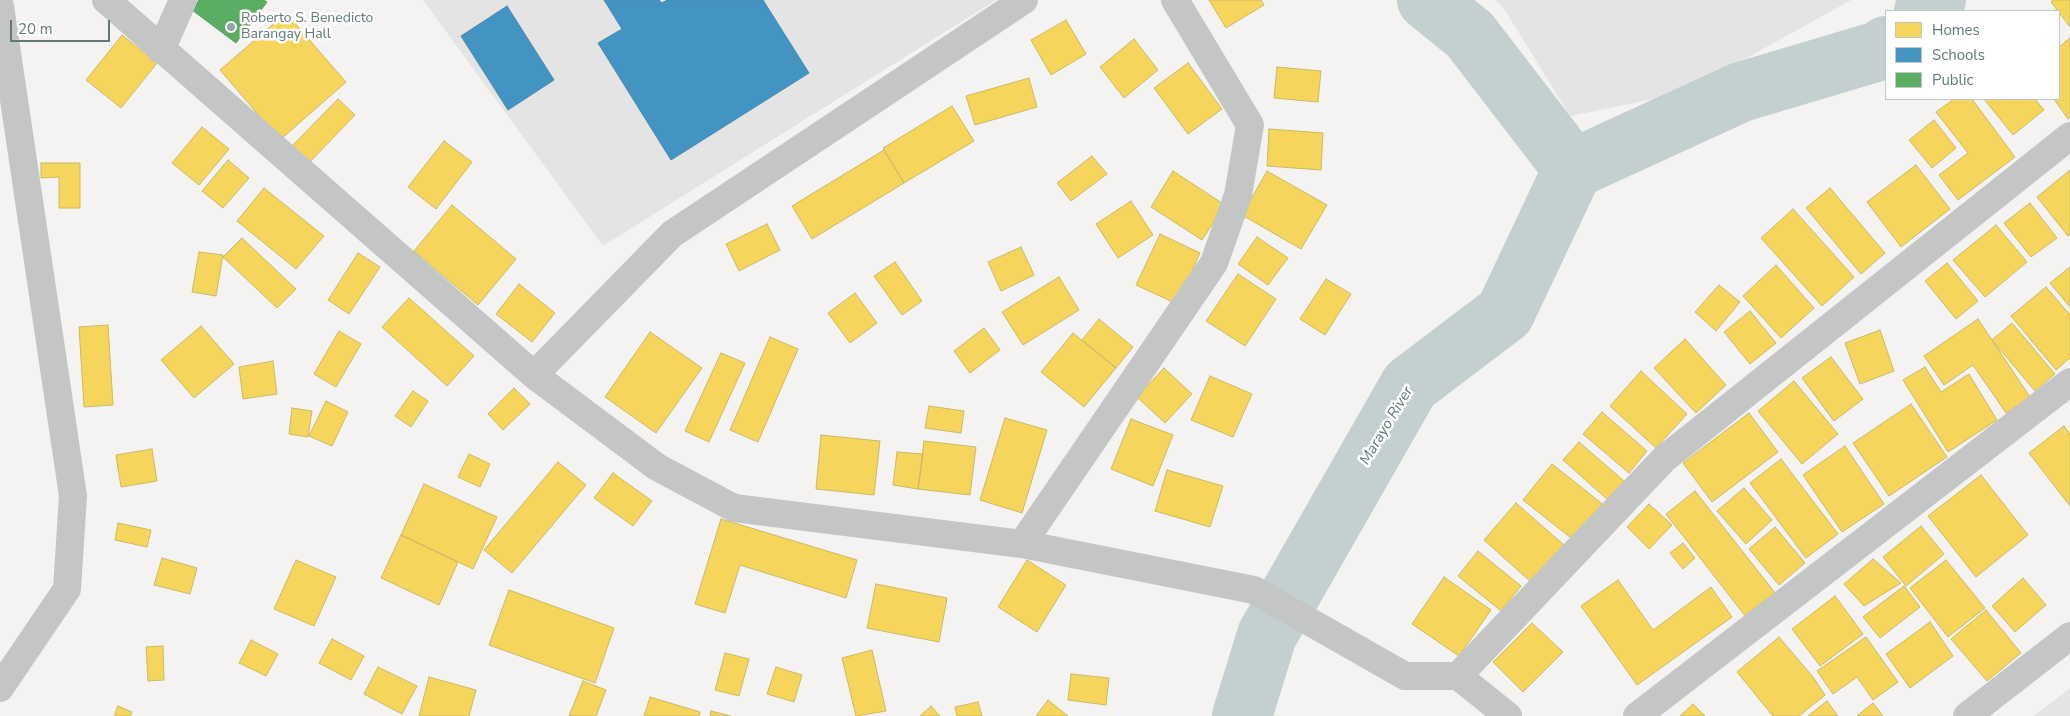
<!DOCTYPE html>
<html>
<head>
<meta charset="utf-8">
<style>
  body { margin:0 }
  #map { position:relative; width:2070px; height:716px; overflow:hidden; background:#f4f3f2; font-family:"Nunito Sans",sans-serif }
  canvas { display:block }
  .legend { position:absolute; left:1885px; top:10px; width:175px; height:90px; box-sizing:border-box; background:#fff; border:1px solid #c0c9ca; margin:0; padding:6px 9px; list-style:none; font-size:15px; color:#62797a }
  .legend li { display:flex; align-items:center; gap:10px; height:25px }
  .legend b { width:25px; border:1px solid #c0c9ca }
  .scale { position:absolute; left:10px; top:20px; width:100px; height:22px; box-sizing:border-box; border:2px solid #62797a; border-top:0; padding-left:6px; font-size:15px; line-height:18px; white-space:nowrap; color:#62797a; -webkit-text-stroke:4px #fff; paint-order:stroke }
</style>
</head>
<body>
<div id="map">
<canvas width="2070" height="716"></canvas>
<ul class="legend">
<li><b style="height:14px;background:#f6d55c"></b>Homes</li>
<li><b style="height:14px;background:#4393c3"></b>Schools</li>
<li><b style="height:14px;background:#5aae61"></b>Public</li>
</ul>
<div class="scale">20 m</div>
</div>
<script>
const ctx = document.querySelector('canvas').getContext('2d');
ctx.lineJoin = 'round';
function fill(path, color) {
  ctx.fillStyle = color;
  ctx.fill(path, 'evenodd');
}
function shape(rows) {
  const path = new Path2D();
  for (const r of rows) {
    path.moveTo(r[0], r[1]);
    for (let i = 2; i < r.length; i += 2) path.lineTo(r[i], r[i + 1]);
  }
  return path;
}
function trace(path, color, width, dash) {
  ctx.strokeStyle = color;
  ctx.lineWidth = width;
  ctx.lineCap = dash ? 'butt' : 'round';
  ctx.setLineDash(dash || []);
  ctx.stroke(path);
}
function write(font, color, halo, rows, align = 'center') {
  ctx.font = font + ' "Nunito Sans",sans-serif';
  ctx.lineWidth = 5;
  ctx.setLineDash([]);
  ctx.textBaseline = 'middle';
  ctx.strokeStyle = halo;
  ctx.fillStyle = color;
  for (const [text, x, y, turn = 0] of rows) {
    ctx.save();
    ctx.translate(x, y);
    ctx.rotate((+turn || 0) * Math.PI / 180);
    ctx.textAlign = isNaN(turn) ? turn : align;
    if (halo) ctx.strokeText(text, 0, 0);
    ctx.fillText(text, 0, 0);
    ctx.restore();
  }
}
fill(shape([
  [423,0,996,0,603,246],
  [1495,0,1851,0,1684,93,1570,116,1503,7],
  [2070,688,2070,716,2034,716]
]), '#e4e4e4');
const homes = shape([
  [1209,0,1261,0,1264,5,1226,28,1209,0],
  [2053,0,2070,0,2070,27,2051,2,2053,0],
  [286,13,346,82,280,140,220,70,286,13],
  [1066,20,1086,54,1051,75,1031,40,1066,20],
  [122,35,157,63,121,108,86,80,122,35],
  [2070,38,2070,117,2068,119,2054,99,2059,99,2059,47,2070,38],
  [1134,39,1158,70,1124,98,1100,67,1134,39],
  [1188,63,1222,109,1188,134,1154,88,1188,63],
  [1277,67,1321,71,1318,102,1274,98,1277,67],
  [1029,78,1037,107,975,125,966,96,1029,78],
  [338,99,355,115,305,167,288,150,338,99],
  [1954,99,1972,99,2015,157,1958,200,1939,175,1968,153,1936,112,1954,99],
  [1984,99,2035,99,2044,110,2013,135,1984,99],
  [952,106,974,141,904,183,883,148,952,106],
  [1934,120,1956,148,1932,168,1909,140,1934,120],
  [202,127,229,149,199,185,172,163,202,127],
  [1269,129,1323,133,1321,170,1267,166,1269,129],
  [444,141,472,162,436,209,408,187,444,141],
  [884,150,904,183,812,239,792,206,884,150],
  [1092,156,1107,174,1071,201,1057,183,1092,156],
  [228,160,249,178,223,208,202,191,228,160],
  [41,163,80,163,80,208,59,208,59,177,41,178,41,163],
  [1916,165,1950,209,1901,247,1867,202,1916,165],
  [2070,170,2070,235,2068,236,2037,197,2070,170],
  [1173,171,1225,205,1202,240,1151,207,1173,171],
  [1267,171,1327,205,1301,249,1242,215,1267,171],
  [264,188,324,236,296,269,237,221,264,188],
  [1830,188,1885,253,1861,274,1806,208,1830,188],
  [1131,201,1153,235,1118,258,1096,224,1131,201],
  [2030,203,2057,238,2031,257,2004,223,2030,203],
  [452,205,516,259,478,305,414,251,452,205],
  [1793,209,1854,277,1822,306,1761,238,1793,209],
  [767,224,780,250,739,271,726,244,767,224],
  [1996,225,2027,262,1985,297,1953,260,1996,225],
  [1160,234,1200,253,1177,304,1136,285,1160,234],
  [1257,237,1288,258,1268,285,1238,264,1257,237],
  [242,238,296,289,277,308,223,257,242,238],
  [1021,247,1034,275,1001,291,988,262,1021,247],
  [199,252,223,255,216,296,192,292,199,252],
  [358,253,380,267,349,314,328,300,358,253],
  [895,262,922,301,902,315,874,276,895,262],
  [1947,263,1978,301,1956,319,1925,281,1947,263],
  [1776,265,1814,308,1781,338,1743,296,1776,265],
  [2070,267,2070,307,2050,283,2070,267],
  [1238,274,1276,299,1245,346,1206,321,1238,274],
  [1059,277,1079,310,1023,345,1002,312,1059,277],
  [1326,279,1351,294,1325,335,1300,319,1326,279],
  [519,284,555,313,532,342,496,314,519,284],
  [1719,285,1740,302,1716,331,1695,312,1719,285],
  [2046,287,2070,315,2070,358,2056,370,2011,316,2046,287],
  [855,293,877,323,850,343,828,313,855,293],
  [409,298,474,356,447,386,382,327,409,298],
  [1750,311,1776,343,1750,364,1724,332,1750,311],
  [1099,319,1133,347,1116,368,1082,340,1099,319],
  [1978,319,2030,397,2006,413,1973,365,1944,385,1924,356,1978,319],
  [2012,323,2055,374,2035,391,1992,340,2012,323],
  [108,325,113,405,84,407,79,327,108,325],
  [201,326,234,364,194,398,161,360,201,326],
  [984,328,1000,350,970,373,954,351,984,328],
  [1880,330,1894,371,1860,384,1845,343,1880,330],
  [339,331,361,344,336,387,314,374,339,331],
  [650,332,702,368,656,433,605,397,650,332],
  [1073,333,1116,368,1084,407,1041,372,1073,333],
  [770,337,798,349,758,442,730,430,770,337],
  [1685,339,1726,385,1696,413,1654,368,1685,339],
  [721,353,745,363,709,442,685,431,721,353],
  [1831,357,1863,399,1834,421,1802,378,1831,357],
  [273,361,277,394,243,399,239,367,273,361],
  [1925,367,1941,392,1969,374,1997,420,1948,452,1903,380,1925,367],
  [1164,368,1192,394,1165,423,1137,397,1164,368],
  [1641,371,1687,414,1656,448,1610,406,1641,371],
  [1210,376,1252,394,1233,437,1191,420,1210,376],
  [1794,381,1838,434,1802,464,1758,411,1794,381],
  [514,388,530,404,503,430,488,414,514,388],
  [413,391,428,401,411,427,395,416,413,391],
  [326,401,348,412,332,446,309,436,326,401],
  [1911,404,1947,457,1889,496,1853,443,1911,404],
  [929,406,964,411,961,433,925,428,929,406],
  [292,408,312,411,308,437,289,434,292,408],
  [1602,412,1647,451,1629,473,1583,434,1602,412],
  [1749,413,1778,452,1712,502,1683,463,1749,413],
  [1005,418,1047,430,1022,513,980,500,1005,418],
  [1131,419,1173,435,1153,486,1111,469,1131,419],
  [2064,426,2070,434,2070,506,2029,453,2064,426],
  [821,435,880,441,874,495,816,489,821,435],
  [924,441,976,447,970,495,918,489,924,441],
  [1579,442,1624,481,1608,500,1563,460,1579,442],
  [1845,446,1884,504,1842,532,1803,475,1845,446],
  [152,449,157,481,121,487,116,455,152,449],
  [897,452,923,454,918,489,893,485,897,452],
  [469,454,490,464,480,487,458,477,469,454],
  [1781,459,1838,534,1806,558,1750,483,1781,459],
  [558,462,586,485,512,573,484,550,558,462],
  [1552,464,1605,506,1576,542,1523,500,1552,464],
  [1167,470,1223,486,1210,527,1155,511,1167,470],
  [613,473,652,501,633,526,594,498,613,473],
  [1981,475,2028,535,1976,577,1928,516,1981,475],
  [424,484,497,517,473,569,401,535,424,484],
  [1744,488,1772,520,1746,544,1717,511,1744,488],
  [1695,491,1776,594,1746,617,1666,514,1695,491],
  [1516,503,1564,545,1531,582,1484,540,1516,503],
  [1649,504,1672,525,1649,549,1627,527,1649,504],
  [721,519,857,560,846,598,740,565,725,613,695,604,721,519],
  [118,523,151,530,147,547,115,540,118,523],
  [1921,526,1944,554,1906,586,1883,557,1921,526],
  [1775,527,1805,563,1779,585,1749,549,1775,527],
  [401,535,458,562,439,605,381,578,401,535],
  [1683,543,1695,558,1683,569,1670,553,1683,543],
  [1478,551,1521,586,1501,611,1458,576,1478,551],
  [162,558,197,568,190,594,154,585,162,558],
  [1873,559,1901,583,1864,606,1844,584,1873,559],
  [296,560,336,577,314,626,274,609,296,560],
  [1027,560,1066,585,1037,632,998,607,1027,560],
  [1946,560,1985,608,1948,637,1910,588,1946,560],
  [1444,577,1491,610,1459,656,1412,624,1444,577],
  [2023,578,2046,605,2015,632,1992,606,2023,578],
  [1618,580,1653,630,1711,587,1732,617,1637,685,1581,606,1618,580],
  [876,584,947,598,939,642,867,628,876,584],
  [1904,586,1920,607,1880,638,1863,617,1904,586],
  [509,590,614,628,595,683,489,645,509,590],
  [1835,596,1863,634,1820,666,1792,629,1835,596],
  [1986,610,2021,653,1987,681,1951,639,1986,610],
  [1930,622,1953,656,1910,688,1886,654,1930,622],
  [1532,623,1563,652,1523,692,1493,662,1532,623],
  [1779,637,1813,677,1825,695,1799,716,1773,716,1737,672,1779,637],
  [1866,637,1898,682,1873,700,1857,677,1833,694,1817,671,1866,637],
  [332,639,364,656,351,680,319,663,332,639],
  [251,640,278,654,266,676,239,663,251,640],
  [163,646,164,680,148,681,146,647,163,646],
  [872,650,886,711,856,716,842,658,872,650],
  [725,653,749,659,739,696,715,690,725,653],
  [378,667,417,686,402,714,364,694,378,667],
  [776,667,802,675,794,702,767,694,776,667],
  [1071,674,1109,678,1106,705,1068,700,1071,674],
  [429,677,476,690,469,716,419,716,429,677],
  [583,681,606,690,596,716,569,716,583,681],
  [650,697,700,712,699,716,644,716,650,697],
  [1048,700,1068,716,1036,716,1048,700],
  [1827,701,1838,716,1808,716,1827,701],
  [978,702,982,716,957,716,955,707,978,702],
  [1873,703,1883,716,1857,716,1873,703],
  [1693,704,1705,716,1680,716,1693,704],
  [118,706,132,712,130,716,114,716,118,706],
  [931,706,940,716,920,716,931,706],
  [711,711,731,716,710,716,711,711]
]);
fill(homes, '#f6d55c');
trace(homes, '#cab965', 1);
const schools = shape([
  [604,0,659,0,662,3,667,0,763,0,809,73,671,160,598,43,622,29,604,0],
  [507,6,554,80,508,110,461,36,507,6]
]);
fill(schools, '#4393c3');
trace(schools, '#4c8bad', 1);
const public = shape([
  [199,0,264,0,267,2,236,43,192,10,199,0]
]);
fill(public, '#5aae61');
trace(public, '#5c9e68', 1);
trace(shape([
  [1427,0,1470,35,1573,169],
  [1924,11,1936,0],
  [1573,169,1741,92,1882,50,1886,46],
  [1242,716,1267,635,1410,385,1505,313,1573,169]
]), '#c4d0cf', 60);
trace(shape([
  [106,0,534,375,657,467,734,508,1022,544,1254,590,1405,676,1458,676,1508,716],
  [0,6,73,496,67,589,0,688],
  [161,50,183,0],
  [534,375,672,234,1024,0],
  [1022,544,1214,263,1238,195,1250,125,1175,0],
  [1458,676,1664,459,2070,136],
  [1637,716,2070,382],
  [1967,716,2070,636]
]), '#c4c6c6', 28);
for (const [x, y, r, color] of [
  [231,27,5,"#95a4a4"]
]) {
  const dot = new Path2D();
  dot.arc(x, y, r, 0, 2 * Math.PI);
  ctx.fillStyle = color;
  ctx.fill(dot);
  trace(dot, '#fff', 2);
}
write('14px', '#62797a', '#fff', [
  ["Roberto S. Benedicto",241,19],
  ["Barangay Hall",241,35]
], 'left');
write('italic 15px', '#5d7675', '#fff', [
  ["Marayo River",1387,426,-59]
]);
</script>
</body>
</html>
